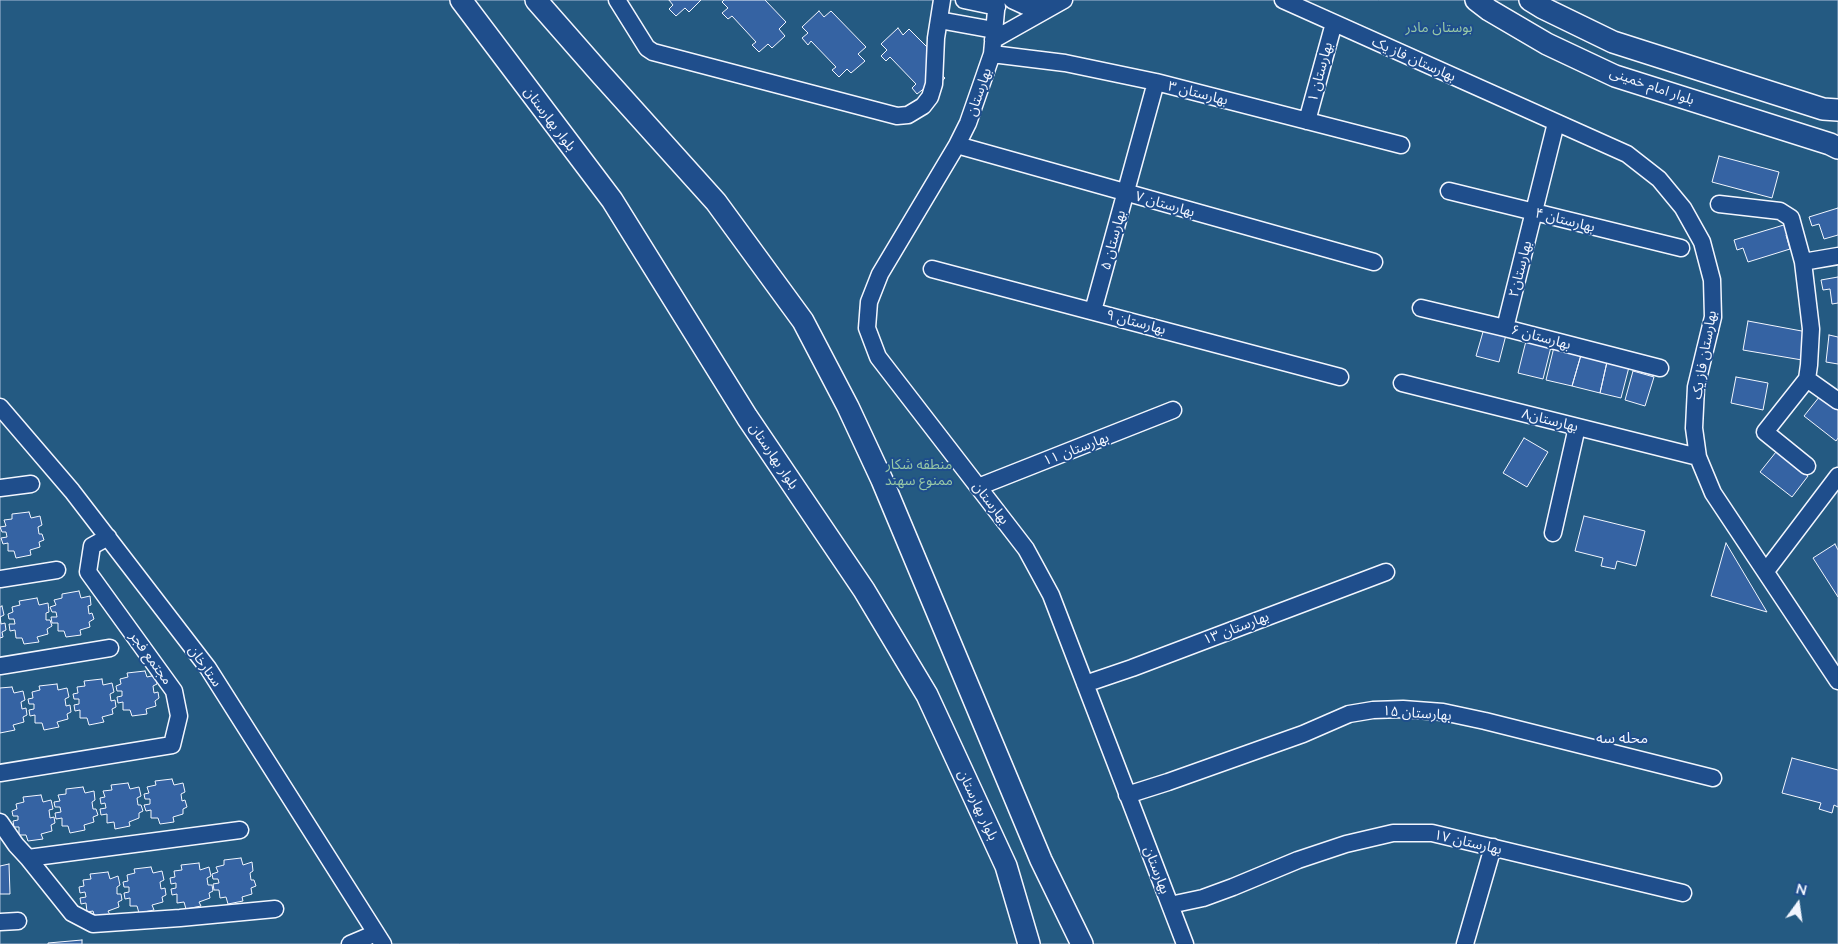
<!DOCTYPE html>
<html>
<head>
<meta charset="utf-8">
<style>
  body { margin:0 }
  #map { position:relative; width:1838px; height:944px; overflow:hidden; background:#1f4e8c; font-family:Lato,sans-serif }
  canvas { display:block }
  .north { position:absolute; left:1773px; top:879px; width:50px; height:50px; -webkit-text-stroke:4px #1f4e8c; paint-order:stroke; rotate:14deg; font-size:14px; font-weight:700; line-height:20px; text-align:center; color:#f2f6ff }
  .north::after { content:''; display:block; margin:auto; width:18px; height:22px; background:#f2f6ff; clip-path:polygon(50% 0,100% 100%,50% 72%,0 100%) }
</style>
</head>
<body>
<div id="map">
<canvas width="1838" height="944"></canvas>
<div class="north">N</div>
</div>
<script>
const ctx = document.querySelector('canvas').getContext('2d');
ctx.lineJoin = 'round';
function fill(path, color) {
  ctx.fillStyle = color;
  ctx.fill(path, 'evenodd');
}
function shape(rows) {
  const path = new Path2D();
  for (const r of rows) {
    path.moveTo(r[0], r[1]);
    for (let i = 2; i < r.length; i += 2) path.lineTo(r[i], r[i + 1]);
  }
  return path;
}
function trace(path, color, width, dash) {
  ctx.strokeStyle = color;
  ctx.lineWidth = width;
  ctx.lineCap = dash ? 'butt' : 'round';
  ctx.setLineDash(dash || []);
  ctx.stroke(path);
}
function write(font, color, halo, rows, align = 'center') {
  ctx.font = font + ' Lato,"Noto Sans Arabic",sans-serif';
  ctx.lineWidth = 4;
  ctx.setLineDash([]);
  ctx.textBaseline = 'middle';
  ctx.strokeStyle = halo;
  ctx.fillStyle = color;
  for (const [text, x, y, turn = 0] of rows) {
    ctx.save();
    ctx.translate(x, y);
    ctx.rotate((+turn || 0) * Math.PI / 180);
    ctx.textAlign = isNaN(turn) ? turn : align;
    if (halo) ctx.strokeText(text, 0, 0);
    ctx.fillText(text, 0, 0);
    ctx.restore();
  }
}
const green = shape([
  [0,0,1838,0,1838,944,0,944,0,0]
]);
fill(green, '#245a82');
trace(green, '#a8bbd7', 1);
const building = shape([
  [669,0,701,0,689,12,685,8,676,16,669,9,673,5,669,0],
  [724,0,765,0,786,22,779,29,785,36,772,48,768,44,759,52,752,45,756,42,732,16,728,19,722,13,728,8,722,2,724,0],
  [819,11,824,17,831,11,866,47,858,54,865,61,851,73,847,69,839,77,832,70,836,67,811,41,808,45,802,38,808,33,802,27,819,11],
  [898,28,903,35,909,29,944,64,937,71,945,78,930,94,926,87,917,94,912,88,916,84,890,57,886,61,881,56,887,50,881,44,898,28],
  [1719,156,1779,172,1772,198,1712,182,1719,156],
  [1838,208,1838,235,1824,239,1819,224,1812,226,1809,217,1838,208],
  [1787,224,1790,234,1786,235,1790,249,1748,262,1743,248,1737,250,1734,240,1787,224],
  [1838,277,1838,303,1832,304,1830,289,1823,290,1821,280,1838,277],
  [1748,321,1807,332,1802,360,1743,350,1748,321],
  [1485,325,1507,331,1499,362,1476,356,1485,325],
  [1829,335,1838,337,1838,364,1826,362,1829,335],
  [1526,341,1551,347,1543,379,1518,373,1526,341],
  [1554,347,1581,355,1572,386,1546,380,1554,347],
  [1581,355,1607,362,1600,393,1572,386,1581,355],
  [1607,362,1629,367,1621,398,1600,393,1607,362],
  [1633,371,1654,377,1645,406,1625,400,1633,371],
  [1736,377,1768,383,1763,410,1731,403,1736,377],
  [1820,396,1838,410,1838,438,1836,441,1804,416,1820,396],
  [1524,438,1548,452,1527,487,1503,473,1524,438],
  [1776,452,1808,476,1792,497,1760,472,1776,452],
  [29,512,31,518,40,516,42,525,38,527,39,534,42,534,44,540,39,542,40,547,30,550,31,555,16,558,14,551,8,551,8,543,3,544,1,538,7,537,6,532,2,532,0,527,6,526,4,520,12,519,12,514,29,512],
  [1584,516,1645,531,1636,566,1617,561,1615,569,1601,566,1603,558,1575,551,1584,516],
  [1726,543,1767,612,1711,596,1726,543],
  [1835,544,1838,550,1838,597,1813,558,1835,544],
  [79,591,81,598,90,596,91,605,88,606,89,614,92,613,94,619,89,622,90,627,80,630,81,635,66,637,64,631,58,631,58,623,52,623,51,617,57,617,56,612,52,612,50,607,56,605,54,600,62,598,62,594,79,591],
  [37,598,39,605,48,603,49,612,46,613,46,620,50,620,52,626,47,629,48,634,37,637,39,642,24,644,22,638,16,638,15,630,10,631,9,624,15,624,14,619,9,619,8,614,13,612,12,607,20,605,19,601,37,598],
  [2,606,4,615,0,617,1,624,5,623,6,630,2,632,3,637,0,638,0,607,2,606],
  [145,671,147,677,156,675,157,684,153,686,154,693,158,692,159,698,155,701,156,706,146,709,147,714,132,716,130,710,123,710,123,702,118,703,117,697,122,696,122,691,117,691,116,686,121,684,120,679,128,677,127,673,145,671],
  [102,679,103,685,112,683,114,692,110,694,111,701,115,700,116,707,112,709,113,714,102,717,104,722,89,725,87,718,80,718,80,710,75,711,74,705,79,704,79,699,74,699,73,694,78,693,77,687,85,686,84,681,102,679],
  [57,684,58,690,67,688,69,697,65,699,66,706,70,705,71,712,67,714,68,719,57,722,59,727,44,730,42,723,35,723,35,715,30,716,29,710,34,709,34,704,29,704,28,699,33,698,32,692,40,690,39,686,57,684],
  [12,687,14,693,23,691,25,700,21,702,22,709,26,708,27,715,23,717,24,722,13,725,15,730,0,733,0,688,12,687],
  [1792,758,1838,770,1838,807,1834,805,1832,813,1819,809,1821,803,1782,793,1792,758],
  [172,779,174,785,183,783,185,792,181,794,182,801,185,800,187,807,183,809,183,814,173,817,174,822,160,824,158,818,151,818,151,810,146,811,144,805,150,804,150,799,145,799,144,794,149,793,147,787,156,785,155,781,172,779],
  [128,783,130,789,139,787,141,796,137,798,138,805,141,805,143,811,139,813,139,818,129,822,130,826,115,829,114,822,107,823,107,814,101,815,100,809,106,808,105,803,101,804,100,798,105,797,103,791,112,790,111,785,128,783],
  [83,787,85,793,94,791,95,800,92,802,93,809,96,809,98,815,93,817,94,822,84,825,85,830,70,833,68,826,62,826,62,818,56,819,55,813,61,812,60,807,55,807,54,802,60,801,58,795,66,794,66,789,83,787],
  [41,795,43,802,51,800,53,809,49,810,50,818,54,817,55,823,51,825,52,831,41,834,43,839,28,841,26,835,19,835,19,827,14,827,13,821,18,820,18,816,13,816,12,811,17,809,16,804,24,802,23,797,41,795],
  [241,858,243,865,252,862,253,871,250,873,251,880,254,880,256,886,251,888,252,894,242,897,243,901,228,904,226,897,220,898,219,890,214,890,213,884,219,883,218,879,213,879,212,874,218,872,216,867,224,865,224,860,241,858],
  [199,863,200,870,209,867,211,876,207,878,208,885,212,885,213,891,209,893,210,898,199,902,201,906,186,909,184,902,177,903,177,894,172,895,171,889,176,888,176,883,171,884,170,878,175,877,174,871,182,870,181,865,199,863],
  [9,864,10,894,0,894,0,866,9,864],
  [151,867,153,873,162,871,164,880,160,882,161,889,165,888,166,895,162,897,163,902,152,905,154,910,139,913,137,906,130,906,130,898,125,899,124,893,129,892,129,887,124,887,123,882,128,881,127,875,135,873,134,869,151,867],
  [108,872,110,879,118,876,120,885,117,887,117,894,121,894,122,900,118,902,119,907,108,911,110,915,95,918,93,911,87,912,86,903,81,904,80,898,86,897,85,892,80,893,79,887,84,886,83,880,91,879,90,874,108,872],
  [82,940,82,944,48,944,48,943,82,940]
]);
fill(building, '#3563a3');
trace(building, '#f2f6ff', 1);
const minor = shape([
  [617,0,647,48,653,52,897,116,908,115,923,106,930,97,934,84,936,38,942,0],
  [964,0,997,7],
  [997,0,992,54,968,123,957,145,880,274,869,302,867,328,878,357,1026,549,1051,595,1185,944],
  [1012,0,1025,6,1052,3],
  [1283,0,1627,154,1659,179,1683,208,1702,242,1712,280,1713,317,1696,387,1694,428,1698,457,1713,493,1838,681],
  [939,20,994,30],
  [993,40,1064,0],
  [992,54,1065,63,1156,82,1401,145],
  [1307,121,1334,23],
  [957,145,1374,262],
  [1449,191,1681,248],
  [1719,204,1780,211,1791,218,1803,262,1811,329,1809,365,1807,379,1765,432,1807,466],
  [1803,262,1838,256],
  [932,269,1340,377],
  [1421,308,1505,328,1660,368],
  [1093,311,1156,82],
  [1505,328,1556,123],
  [1807,379,1838,401],
  [1402,383,1698,457],
  [0,407,72,491,208,668,383,944],
  [978,487,1173,410],
  [0,488,31,484],
  [1553,533,1577,427],
  [1766,571,1838,476],
  [0,579,57,570],
  [0,666,110,648],
  [1085,684,1132,668,1386,572],
  [0,773,172,745,179,716,174,691,88,572,92,546,108,537],
  [1127,795,1168,782,1303,734,1349,714,1373,710,1403,709,1443,712,1485,721,1713,778],
  [0,822,16,845,28,858,72,913,93,924,180,918,275,909],
  [28,858,240,830],
  [1170,905,1203,898,1233,887,1298,860,1346,844,1393,833,1432,833,1683,893],
  [0,922,18,921],
  [350,944,376,933],
  [1465,944,1493,847]
]);
const major = shape([
  [461,0,612,200,747,417,864,590,927,695,1006,866,1029,944],
  [536,0,600,73,716,202,803,321,848,407,882,480,1041,860,1082,944],
  [1476,0,1489,10,1547,44,1615,76,1830,144,1838,148],
  [1530,0,1543,8,1613,42,1823,109,1838,110]
]);
trace(minor, '#f2f6ff', 19);
trace(major, '#f2f6ff', 24);
trace(minor, '#1f4e8c', 16);
trace(major, '#1f4e8c', 21);
write('14px', '#97c8a6', '#1f4e8c', [
  ["بوستان مادر",1439,27],
  ["منطقه شکار",919,464],
  ["ممنوع سهند",919,480]
]);
write('14px', '#f2f6ff', '#1f4e8c', [
  ["بهارستان فاز یک",1414,59,24],
  ["بهارستان ۱",1320,72,-75],
  ["بلوار امام خمینی",1652,86,19],
  ["بهارستان",979,92,-71],
  ["بهارستان ۳",1198,93,14],
  ["بلوار بهارستان",550,119,53],
  ["بهارستان ۷",1165,204,16],
  ["بهارستان ۴",1565,220,14],
  ["بهارستان ۵",1113,240,-75],
  ["بهارستان۲",1520,269,-76],
  ["بهارستان ۹",1136,322,15],
  ["بهارستان ۶",1541,337,15],
  ["بهارستان فاز یک",1704,355,-80],
  ["بهارستان۸",1550,420,14],
  ["بهارستان ۱۱",1076,449,-21],
  ["بلوار بهارستان",774,456,56],
  ["بهارستان",991,503,52],
  ["بهارستان ۱۳",1236,628,-21],
  ["مجتمع فجر",151,658,54],
  ["ستارخان",205,666,55],
  ["بهارستان ۱۵",1417,713,4],
  ["بلوار بهارستان",978,805,65],
  ["بهارستان ۱۷",1468,842,13],
  ["بهارستان",1157,870,69]
]);
write('15px', '#f2f6ff', '#1f4e8c', [
  ["محله سه",1622,738]
]);
</script>
</body>
</html>
